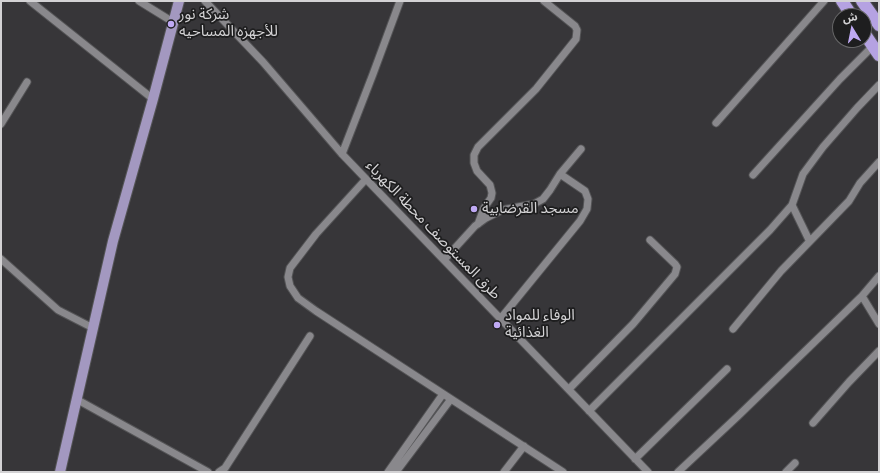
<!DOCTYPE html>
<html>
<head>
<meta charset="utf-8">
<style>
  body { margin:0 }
  #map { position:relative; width:880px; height:473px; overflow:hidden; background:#373639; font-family:"PT Sans Narrow","Noto Sans Arabic",sans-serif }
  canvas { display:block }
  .frame { position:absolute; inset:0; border:2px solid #d3d2d4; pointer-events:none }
  .north { position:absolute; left:832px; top:8px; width:40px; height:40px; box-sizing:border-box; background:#1e1e1f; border:1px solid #666667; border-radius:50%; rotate:350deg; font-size:11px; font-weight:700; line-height:16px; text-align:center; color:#d3d2d4 }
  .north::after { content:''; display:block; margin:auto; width:14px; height:18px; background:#bfa9f4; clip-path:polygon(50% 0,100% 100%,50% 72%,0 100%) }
</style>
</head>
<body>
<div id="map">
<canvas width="880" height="473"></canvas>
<div class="frame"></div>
<div class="north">ش</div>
</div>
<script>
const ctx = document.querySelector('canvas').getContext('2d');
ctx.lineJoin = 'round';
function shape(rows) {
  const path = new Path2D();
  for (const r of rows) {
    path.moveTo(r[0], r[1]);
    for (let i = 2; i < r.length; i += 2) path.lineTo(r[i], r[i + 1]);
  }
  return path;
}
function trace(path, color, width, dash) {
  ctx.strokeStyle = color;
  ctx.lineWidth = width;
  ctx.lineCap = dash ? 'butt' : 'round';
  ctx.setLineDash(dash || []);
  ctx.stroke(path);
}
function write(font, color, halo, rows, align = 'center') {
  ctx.font = font + ' "PT Sans Narrow","Noto Sans Arabic",sans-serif';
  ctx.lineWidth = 3.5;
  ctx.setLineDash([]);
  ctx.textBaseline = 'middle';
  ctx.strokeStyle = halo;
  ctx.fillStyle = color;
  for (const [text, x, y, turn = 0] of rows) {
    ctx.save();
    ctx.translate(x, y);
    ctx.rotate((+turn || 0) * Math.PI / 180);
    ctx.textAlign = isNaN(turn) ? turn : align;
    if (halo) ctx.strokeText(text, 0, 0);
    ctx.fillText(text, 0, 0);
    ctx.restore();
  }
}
const minor = shape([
  [30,1,153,99],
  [139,1,173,22],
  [205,1,263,62,342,154,366,179,648,472],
  [716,123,824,1],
  [1,124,27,82],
  [342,154,373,74,400,1],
  [753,175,840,79,873,46],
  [366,179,316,234,290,268,288,277,290,286,298,298,316,311,563,472],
  [792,205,809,240],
  [478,224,484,208,491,198,492,193,490,185,477,171,474,163,474,155,478,147,536,89,576,39,577,30,575,26,544,1],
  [1,259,58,310,93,328],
  [444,260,475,226,486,218,502,210,534,204,543,199,550,190,560,174,581,149],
  [862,296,879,324],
  [501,318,580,221,587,209,588,199,585,191,560,174],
  [733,329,781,271,849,201,860,183,879,162],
  [569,389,633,324,675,274,677,267,675,264,650,240],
  [76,399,208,472],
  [589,411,770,230,792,205,803,174,823,147,857,108,879,85],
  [813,423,849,382,879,351],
  [635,459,727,369],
  [219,472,225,468,310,336],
  [388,472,443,394],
  [396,472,451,399],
  [504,472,524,446],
  [678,472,738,416,862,296,879,276],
  [786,472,795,463]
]);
const major = shape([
  [60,472,113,241,153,99,179,1]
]);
const highway = shape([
  [842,1,852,16],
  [862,1,879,25],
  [864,33,879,55]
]);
trace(minor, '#545456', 9);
trace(major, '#545456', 12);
trace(highway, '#545456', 14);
trace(minor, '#89888c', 7);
trace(major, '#a398c0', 10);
trace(highway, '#b5a2e2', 12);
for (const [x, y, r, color] of [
  [171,24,4,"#bfa9f4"],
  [474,209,4,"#bfa9f4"],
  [497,325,4,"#bfa9f4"]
]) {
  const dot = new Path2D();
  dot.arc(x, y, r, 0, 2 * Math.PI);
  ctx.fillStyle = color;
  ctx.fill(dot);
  trace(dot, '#1e1e1f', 1.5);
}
write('15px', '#d3d2d4', '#1e1e1f', [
  ["شركة نور",179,15],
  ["للأجهزه المساحيه",179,32],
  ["مسجد القرضابية",482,209],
  ["الوفاء للمواد",505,316],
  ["الغذائية",505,333]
], 'left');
write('15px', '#d3d2d4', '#1e1e1f', [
  ["طرق المستوصف محطة الكهرباء",433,230,46]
]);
</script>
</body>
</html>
